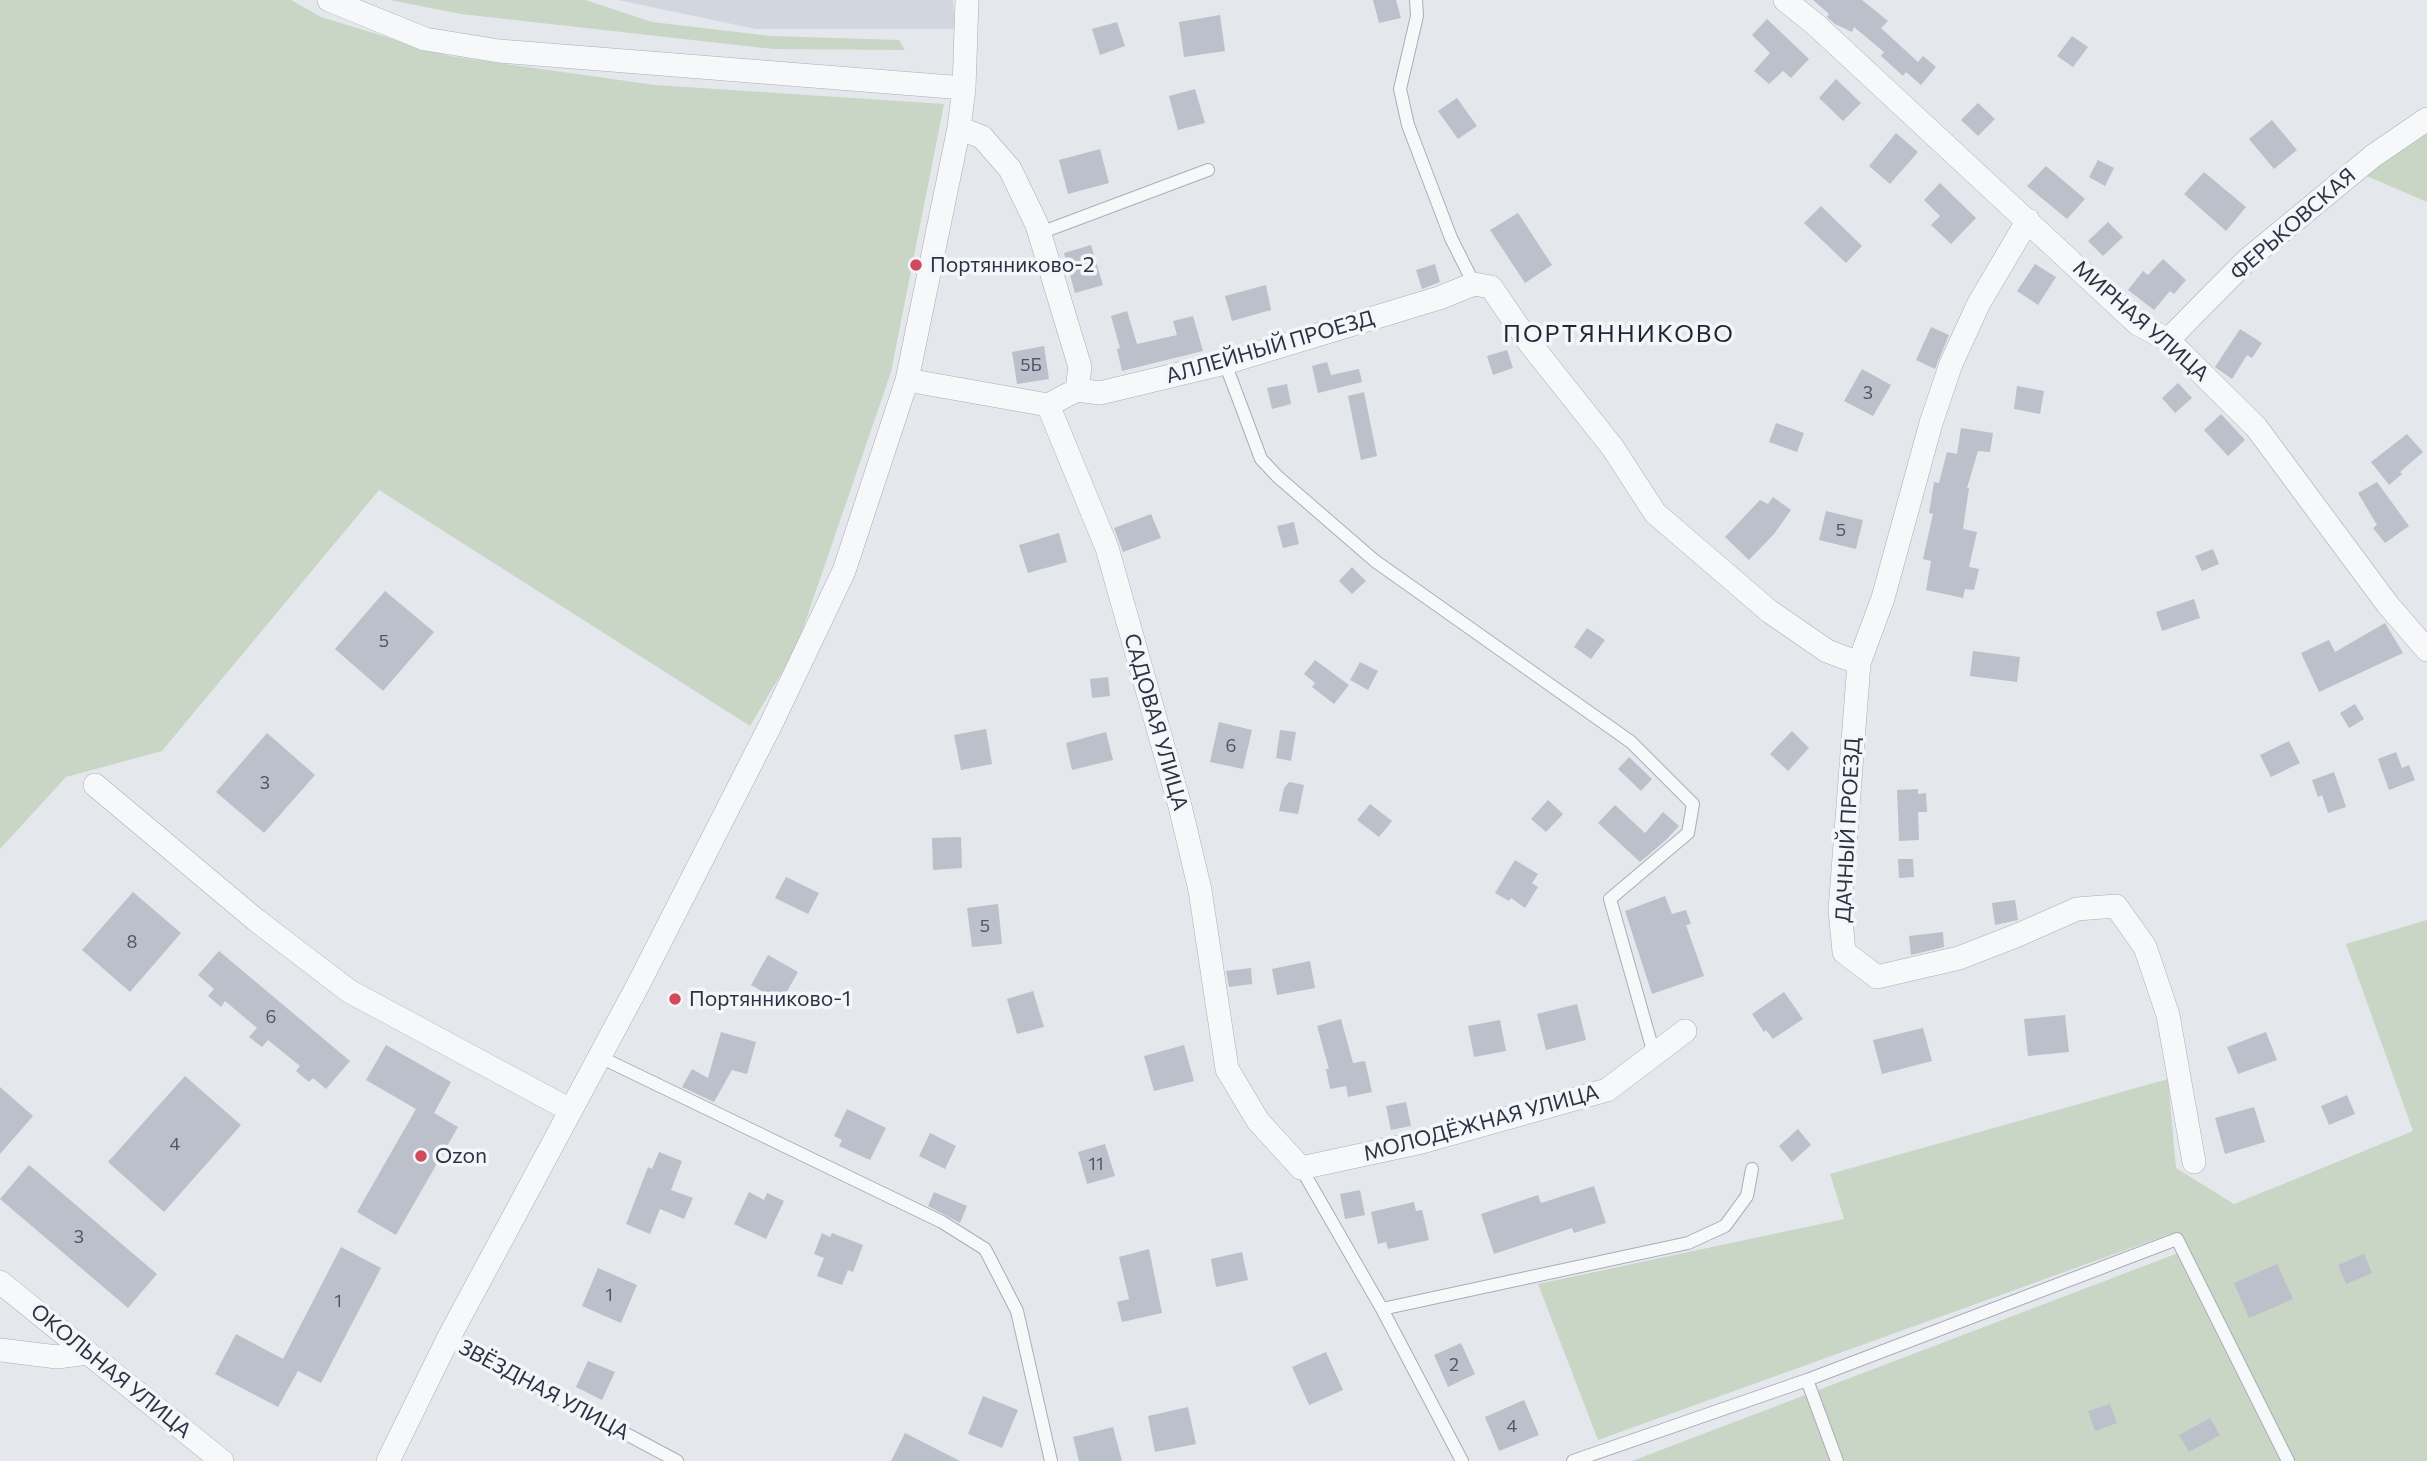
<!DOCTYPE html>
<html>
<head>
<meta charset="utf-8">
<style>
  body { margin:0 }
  canvas { display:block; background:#e4e7ec }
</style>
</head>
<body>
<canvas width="2427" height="1461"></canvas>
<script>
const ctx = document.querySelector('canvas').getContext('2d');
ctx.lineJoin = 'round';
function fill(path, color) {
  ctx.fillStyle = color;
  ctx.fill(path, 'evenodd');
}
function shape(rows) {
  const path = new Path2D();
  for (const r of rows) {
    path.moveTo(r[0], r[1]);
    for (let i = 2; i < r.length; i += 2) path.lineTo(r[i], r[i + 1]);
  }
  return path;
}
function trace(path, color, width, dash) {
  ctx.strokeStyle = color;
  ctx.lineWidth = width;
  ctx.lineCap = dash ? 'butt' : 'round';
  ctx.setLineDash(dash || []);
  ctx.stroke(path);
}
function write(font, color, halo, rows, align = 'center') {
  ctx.font = font + ' Commissioner,sans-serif';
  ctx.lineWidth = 7;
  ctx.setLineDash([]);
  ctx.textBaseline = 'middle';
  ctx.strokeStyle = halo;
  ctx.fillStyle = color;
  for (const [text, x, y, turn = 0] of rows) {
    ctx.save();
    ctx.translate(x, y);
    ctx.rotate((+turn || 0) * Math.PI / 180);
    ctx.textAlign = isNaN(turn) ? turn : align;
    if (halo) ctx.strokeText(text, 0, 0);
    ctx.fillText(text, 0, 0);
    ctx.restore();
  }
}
fill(shape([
  [618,0,953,0,955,29,756,29]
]), '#d2d6de');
fill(shape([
  [0,0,291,0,321,17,449,56,655,85,944,104,891,372,796,649,750,726,379,490,162,751,66,777,0,849],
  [390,0,585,0,652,22,771,36,899,40,905,50,773,49,461,14],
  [2427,124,2427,202,2362,174],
  [2427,920,2427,1461,1632,1461,2186,1250,2178,1234,2170,1234,1598,1440,1538,1284,1844,1219,1830,1174,2168,1079,2176,1168,2234,1204,2413,1131,2346,944]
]), '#c9d6c5');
fill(shape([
  [1373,0,1396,0,1401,18,1379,23],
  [1813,0,1862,0,1888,21,1881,28,1918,62,1923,56,1936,67,1921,85,1906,72,1903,76,1881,56,1884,52,1854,27,1852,32,1835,24,1827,17,1829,14],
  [1220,15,1225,51,1184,57,1179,22],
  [1767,19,1809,59,1791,78,1783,71,1769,84,1754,71,1770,53,1752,35],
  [1117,22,1125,46,1100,55,1092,29],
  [2072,36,2088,47,2073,67,2057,56],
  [1836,79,1861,103,1843,121,1819,98],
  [1195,89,1205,123,1178,130,1169,96],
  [1457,98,1477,126,1458,139,1438,111],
  [1978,103,1995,119,1978,136,1961,120],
  [2272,120,2297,150,2274,169,2249,139],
  [1896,133,1918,152,1890,184,1869,166],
  [1100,149,1109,183,1068,194,1059,160],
  [2098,160,2114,168,2105,186,2089,177],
  [2046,166,2085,199,2067,219,2027,186],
  [2204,172,2246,207,2226,231,2184,194],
  [1940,183,1976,218,1951,244,1931,225,1940,216,1924,200],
  [1821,206,1862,246,1846,263,1804,223],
  [1518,213,1552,265,1525,283,1490,230],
  [2108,222,2123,237,2103,256,2088,241],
  [1091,245,1103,285,1075,293,1064,253],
  [2163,259,2186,280,2174,294,2170,291,2154,310,2128,290,2143,271,2148,275],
  [1435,264,1440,282,1422,289,1416,270],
  [2035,264,2056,277,2038,305,2017,291],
  [1266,285,1271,310,1232,321,1225,296],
  [1127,311,1137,344,1177,335,1173,321,1193,316,1203,351,1122,371,1117,349,1120,348,1111,316],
  [1931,327,1949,335,1935,369,1916,360],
  [2240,329,2262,343,2252,358,2247,355,2232,379,2215,367],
  [1044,346,1049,379,1017,384,1012,352],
  [1507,350,1513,368,1493,375,1487,356],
  [1327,362,1331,375,1359,369,1362,382,1318,393,1312,366],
  [1862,369,1891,385,1873,416,1844,401],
  [2178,383,2192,398,2175,413,2162,398],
  [1287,384,1291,404,1272,409,1267,388],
  [2017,386,2044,391,2040,414,2014,409],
  [1364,392,1377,456,1361,460,1348,396],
  [2221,414,2245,440,2228,456,2204,430],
  [1776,423,1804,433,1797,452,1769,442],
  [1961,428,1993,433,1990,452,1978,451,1967,488,1969,488,1963,529,1977,532,1969,567,1979,569,1974,590,1965,589,1963,598,1926,590,1931,561,1923,559,1933,514,1929,513,1934,482,1939,483,1947,452,1957,454],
  [2407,434,2423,452,2400,472,2402,474,2389,485,2371,462],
  [2377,482,2409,526,2385,543,2373,528,2377,525,2358,493],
  [1773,497,1791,510,1774,534,1749,560,1725,537,1760,500,1768,504],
  [1826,511,1863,520,1856,549,1819,540],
  [1151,514,1161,538,1123,552,1114,528],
  [1294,522,1299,544,1283,548,1277,526],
  [1059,533,1067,562,1028,573,1019,545],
  [2213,549,2219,564,2202,571,2195,556],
  [1352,567,1366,581,1352,594,1339,581],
  [385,591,434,632,383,691,335,649],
  [2194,599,2200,618,2162,631,2156,612],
  [2385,623,2403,653,2319,692,2301,653,2329,640,2335,652],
  [1587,628,1605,640,1591,659,1574,647],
  [1973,651,2020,657,2017,682,1970,676],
  [1315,660,1349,685,1334,704,1312,687,1315,683,1304,674],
  [1360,662,1378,671,1368,690,1350,680],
  [1108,677,1110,696,1092,698,1090,679],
  [2355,704,2364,719,2349,728,2340,713],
  [1219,722,1252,730,1243,769,1210,762],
  [986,729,992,764,961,770,954,735],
  [1280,730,1296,732,1291,761,1276,758],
  [1792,731,1809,748,1788,771,1770,754],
  [1106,732,1113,760,1072,770,1066,743],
  [267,733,315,775,264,833,216,792],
  [2289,741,2300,763,2271,777,2260,755],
  [2396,752,2402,768,2409,765,2415,780,2389,790,2378,759],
  [1629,757,1652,779,1641,791,1618,769],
  [2334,772,2346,807,2328,813,2322,795,2318,797,2312,780],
  [1289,782,1304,785,1298,814,1279,811,1284,788],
  [1918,789,1918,794,1926,793,1927,812,1918,812,1919,840,1899,841,1897,790],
  [1548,800,1563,814,1546,832,1531,819],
  [1370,804,1392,821,1379,837,1357,820],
  [1615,805,1645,833,1663,812,1679,826,1666,840,1640,862,1598,823],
  [961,837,962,868,933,870,932,838],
  [1898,859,1913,859,1914,877,1899,878],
  [1515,860,1538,874,1532,883,1538,887,1525,908,1511,898,1509,901,1495,893],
  [786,877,819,893,808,914,775,898],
  [133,892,181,933,130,992,82,950],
  [1665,896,1672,914,1686,910,1691,924,1686,925,1704,976,1652,994,1625,911],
  [2015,900,2018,920,1995,925,1992,903],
  [998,904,1002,944,972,947,967,908],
  [1943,932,1944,947,1911,955,1909,936],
  [219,951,350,1061,326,1089,313,1078,309,1082,296,1071,300,1066,268,1040,262,1047,249,1037,257,1028,225,1001,221,1007,208,996,214,989,198,975],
  [768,955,798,972,781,1002,751,985],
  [1310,961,1315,988,1277,995,1272,969],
  [1251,968,1252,984,1229,987,1226,971],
  [1033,991,1044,1027,1017,1034,1007,999],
  [1784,992,1803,1019,1773,1039,1766,1030,1764,1032,1752,1014],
  [1577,1004,1586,1040,1546,1050,1537,1014],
  [2065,1015,2069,1052,2028,1056,2024,1019],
  [1341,1019,1353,1063,1365,1061,1372,1092,1348,1097,1346,1086,1330,1089,1326,1069,1329,1069,1317,1026],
  [1500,1020,1506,1051,1474,1057,1468,1026],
  [1923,1028,1932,1061,1882,1074,1873,1040],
  [721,1032,756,1042,747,1074,732,1070,714,1102,682,1087,692,1069,708,1078],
  [2266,1032,2277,1060,2238,1074,2227,1047],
  [386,1045,451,1082,434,1113,458,1127,396,1235,357,1212,416,1109,366,1080],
  [1184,1045,1194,1081,1154,1091,1144,1056],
  [185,1076,241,1125,164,1212,108,1162],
  [0,1087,33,1116,0,1154],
  [2347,1095,2355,1114,2329,1125,2321,1106],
  [1406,1102,1411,1126,1391,1130,1386,1106],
  [2254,1107,2265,1142,2225,1154,2215,1118],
  [847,1109,886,1128,870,1160,839,1146,842,1140,834,1136],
  [1798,1129,1811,1145,1792,1162,1779,1146],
  [930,1133,956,1146,945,1169,919,1156],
  [1105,1144,1115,1176,1087,1184,1078,1152],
  [659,1152,682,1161,671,1190,693,1198,684,1219,660,1209,650,1234,626,1224,648,1167,652,1169],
  [29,1165,157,1274,128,1308,0,1199],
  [1594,1186,1606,1223,1574,1233,1572,1228,1494,1254,1481,1214,1538,1195,1541,1203],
  [1360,1190,1365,1215,1345,1219,1340,1194],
  [749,1192,764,1200,767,1193,784,1201,766,1239,734,1224],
  [934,1192,967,1206,960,1223,928,1206],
  [1414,1202,1416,1211,1422,1210,1429,1240,1388,1249,1386,1242,1378,1244,1371,1212],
  [822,1233,830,1237,832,1233,863,1245,853,1272,848,1270,842,1285,817,1276,824,1258,814,1254],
  [341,1247,381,1268,321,1383,298,1371,278,1407,215,1374,236,1334,283,1359],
  [1149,1249,1162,1313,1122,1322,1117,1302,1129,1299,1119,1257],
  [1242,1252,1248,1280,1216,1287,1211,1259],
  [2364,1254,2372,1273,2346,1284,2338,1265],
  [2277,1264,2293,1299,2249,1318,2234,1283],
  [598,1268,637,1285,621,1323,582,1306],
  [1461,1343,1475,1374,1448,1387,1434,1355],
  [1326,1352,1343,1390,1309,1405,1292,1367],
  [588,1361,615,1372,602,1400,576,1387],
  [983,1396,1018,1410,1002,1448,968,1434],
  [1524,1400,1539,1435,1499,1451,1485,1417],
  [2110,1404,2117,1423,2095,1431,2088,1411],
  [1188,1407,1196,1444,1155,1452,1148,1416],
  [2210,1418,2220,1435,2189,1452,2179,1435],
  [1113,1427,1122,1461,1079,1461,1073,1437],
  [905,1433,960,1461,891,1461]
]), '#bbc0ca');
const lane = shape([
  [1416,0,1417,16,1400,89,1408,125,1451,238,1474,284],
  [1040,233,1208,170],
  [1225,363,1261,459,1278,477,1375,561,1631,742,1693,804,1688,833,1610,899,1654,1054],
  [600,1057,942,1222,985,1249,1017,1311,1051,1461],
  [1301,1168,1382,1309,1462,1461],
  [1382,1309,1688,1243,1725,1226,1747,1196,1752,1169],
  [448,1339,677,1461],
  [1807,1380,1837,1461],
  [1573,1461,1807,1380,2177,1239,2288,1461]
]);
const street = shape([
  [329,0,425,39,499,51,964,88],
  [1785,0,1816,25,2138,324,2168,340,2256,427,2388,605,2427,650],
  [959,128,982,137,1010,169,1037,225,1080,367,1077,390],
  [2028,220,1979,303,1951,364,1931,423,1883,598,1859,663,1840,910,1844,952,1877,977,1959,958,2018,935,2077,909,2116,906,2145,947,2168,1015,2194,1162],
  [2168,340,2247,260,2373,156,2427,119],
  [907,380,1048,405,1107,548,1180,806,1200,890,1227,1069,1258,1121,1301,1168,1422,1142,1607,1090,1685,1031],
  [1048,405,1077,390,1100,393,1225,363,1439,298,1474,284,1491,287,1528,341,1613,448,1655,513,1769,611,1827,651,1859,663],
  [95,785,256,920,349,991,570,1110],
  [0,1282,222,1461],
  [0,1350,57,1357,88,1353],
  [388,1461,448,1339,637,987,772,722,844,571,907,380,959,128,964,88,967,0]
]);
trace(lane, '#a9aeb7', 14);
trace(street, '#a9aeb7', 24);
trace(lane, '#f7f8fa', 12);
trace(street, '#f7f8fa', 23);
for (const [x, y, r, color] of [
  [916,265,7,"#d1495b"],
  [675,999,7,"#d1495b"],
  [421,1156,7,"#d1495b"]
]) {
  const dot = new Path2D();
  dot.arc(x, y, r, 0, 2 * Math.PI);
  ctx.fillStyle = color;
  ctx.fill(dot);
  trace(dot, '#f4f6f9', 2.5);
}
write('18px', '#4f5766', null, [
  ["5Б",1031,365],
  ["3",1868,393],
  ["5",1841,530],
  ["5",384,641],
  ["6",1231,746],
  ["3",265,783],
  ["5",985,926],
  ["8",132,942],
  ["6",271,1017],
  ["4",175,1144],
  ["11",1096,1164],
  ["3",79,1237],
  ["1",609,1295],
  ["1",338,1301],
  ["2",1454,1365],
  ["4",1512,1426]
]);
write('21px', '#2b3445', '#f4f6f9', [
  ["ФЕРЬКОВСКАЯ",2293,224,-41],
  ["МИРНАЯ УЛИЦА",2141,321,41],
  ["АЛЛЕЙНЫЙ ПРОЕЗД",1270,347,-16],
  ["САДОВАЯ УЛИЦА",1156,722,74],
  ["ДАЧНЫЙ ПРОЕЗД",1848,830,-87],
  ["МОЛОДЁЖНАЯ УЛИЦА",1481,1123,-15],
  ["ОКОЛЬНАЯ УЛИЦА",111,1371,39],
  ["ЗВЁЗДНАЯ УЛИЦА",544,1390,28]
]);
write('21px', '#2b3445', '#f4f6f9', [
  ["Портянниково-2",930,265],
  ["Портянниково-1",689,999],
  ["Ozon",435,1156]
], 'left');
ctx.letterSpacing = '2px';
write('24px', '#1d2536', '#f4f6f9', [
  ["ПОРТЯННИКОВО",1619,334]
]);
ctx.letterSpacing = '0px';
</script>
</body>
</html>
